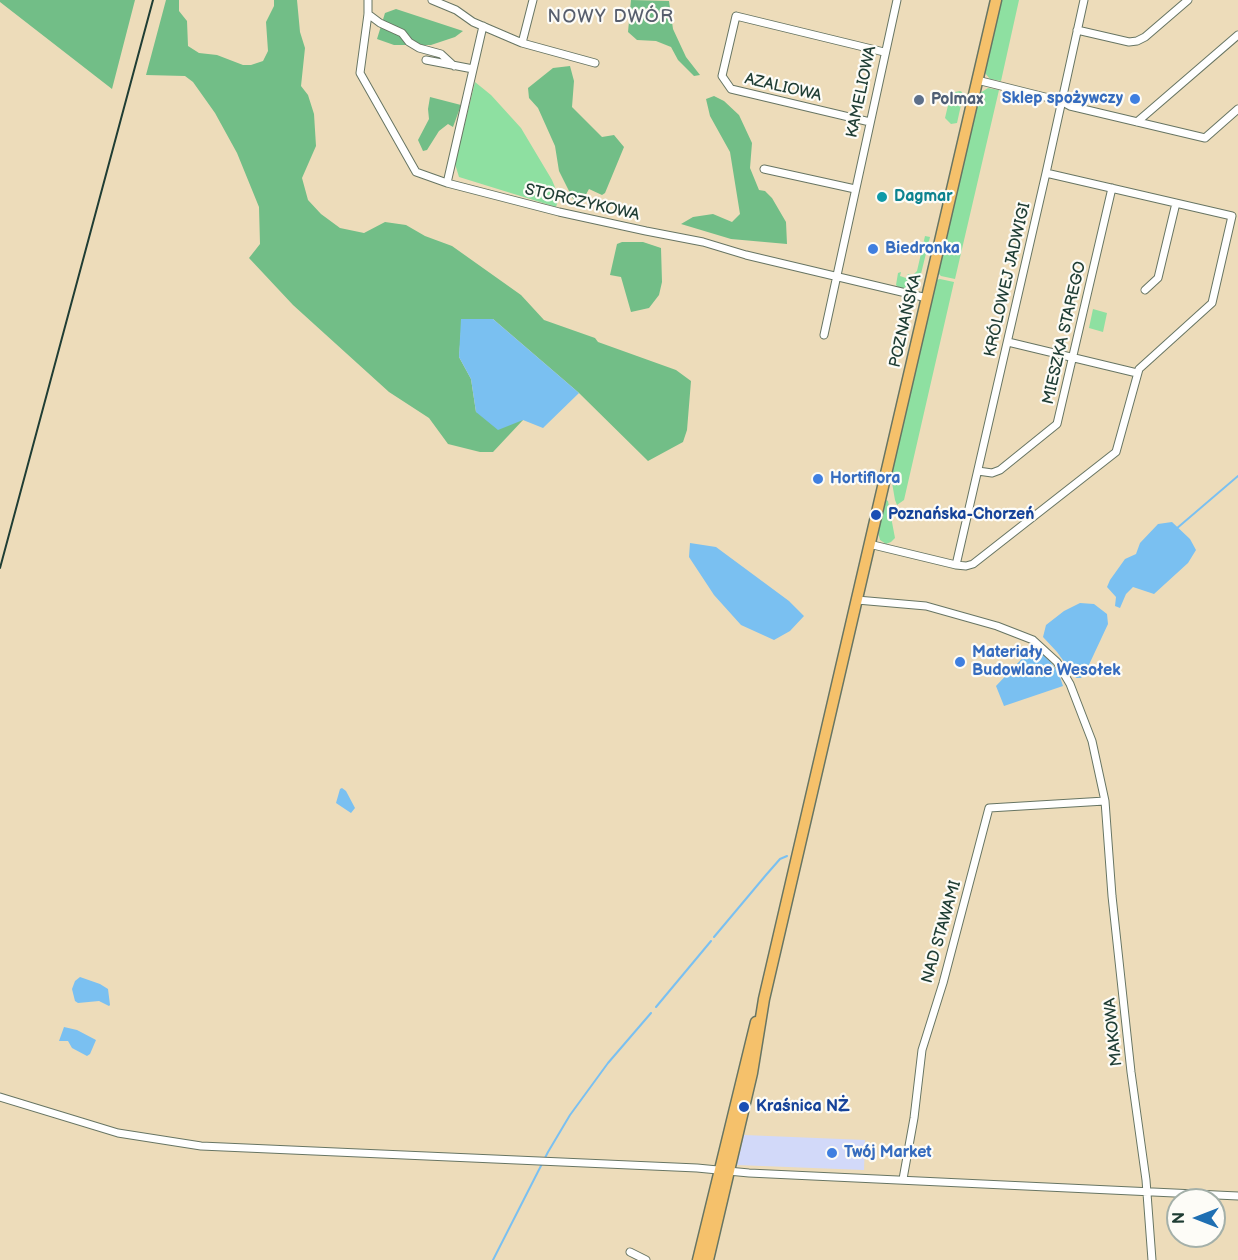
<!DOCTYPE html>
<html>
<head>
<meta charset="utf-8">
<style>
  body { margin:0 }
  #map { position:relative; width:1238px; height:1260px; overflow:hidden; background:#eddcba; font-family:"Balsamiq Sans",sans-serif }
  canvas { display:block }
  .north { position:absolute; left:1166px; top:1188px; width:60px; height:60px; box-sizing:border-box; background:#fdfcf7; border:2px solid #a4b0a9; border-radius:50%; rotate:270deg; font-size:16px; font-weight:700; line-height:24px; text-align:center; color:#1f3d34 }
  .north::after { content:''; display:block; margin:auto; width:21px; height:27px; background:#1f6fb2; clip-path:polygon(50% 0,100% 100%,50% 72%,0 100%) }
</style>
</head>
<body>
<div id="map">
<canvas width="1238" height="1260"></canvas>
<div class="north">N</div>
</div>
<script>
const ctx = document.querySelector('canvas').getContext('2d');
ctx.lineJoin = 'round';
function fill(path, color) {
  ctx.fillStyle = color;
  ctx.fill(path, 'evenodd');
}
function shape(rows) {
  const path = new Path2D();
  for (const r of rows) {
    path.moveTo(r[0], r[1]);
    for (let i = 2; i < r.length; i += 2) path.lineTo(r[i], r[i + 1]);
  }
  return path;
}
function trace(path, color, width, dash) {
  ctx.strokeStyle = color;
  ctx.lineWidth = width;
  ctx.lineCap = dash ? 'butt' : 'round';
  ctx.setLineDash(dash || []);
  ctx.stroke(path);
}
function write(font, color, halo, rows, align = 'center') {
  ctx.font = font + ' "Balsamiq Sans",sans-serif';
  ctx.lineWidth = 4.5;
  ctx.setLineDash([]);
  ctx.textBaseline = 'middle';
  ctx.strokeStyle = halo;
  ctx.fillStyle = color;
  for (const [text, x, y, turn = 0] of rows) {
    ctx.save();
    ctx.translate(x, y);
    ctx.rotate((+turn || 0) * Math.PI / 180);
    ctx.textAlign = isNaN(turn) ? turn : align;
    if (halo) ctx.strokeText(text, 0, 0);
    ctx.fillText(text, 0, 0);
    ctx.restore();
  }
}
fill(shape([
  [744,1135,865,1140,864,1170,737,1165]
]), '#d2d9f9');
fill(shape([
  [1002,0,1019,0,1001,81,990,79,985,73],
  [475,82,491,95,521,128,552,180,559,197,556,207,459,177,455,164],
  [988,88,999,90,955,279,941,276,938,273,980,93],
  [960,91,962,92,963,96,957,123,951,124,945,118,950,97,955,92],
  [925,236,930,237,918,286,914,285,912,292,899,288,896,285,898,273,901,272,900,276,906,278,908,274,913,275,917,271],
  [940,279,954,282,904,500,897,505,895,500,891,477,936,280],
  [1093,309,1107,313,1103,332,1089,328],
  [886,500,888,501,895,538,891,542,886,544,880,540,878,532]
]), '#8ee0a1');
fill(shape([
  [0,0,135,0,112,89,0,2],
  [166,0,179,0,179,11,187,21,188,46,199,53,217,55,243,65,251,65,263,61,268,51,266,22,274,6,274,0,297,0,300,32,305,48,301,86,308,95,314,114,316,146,302,178,308,200,321,214,340,228,364,233,385,222,406,225,425,236,452,246,521,295,544,320,595,338,598,342,676,370,691,381,687,430,683,442,648,461,579,393,493,319,462,319,459,357,471,379,476,412,523,420,493,452,480,452,448,444,429,418,389,392,293,305,249,258,260,244,259,207,237,153,215,113,193,82,185,76,146,75],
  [631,0,669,1,673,29,686,57,700,75,694,76,678,60,671,47,656,41,637,40,628,32],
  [396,9,463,31,455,37,431,45,394,45,377,39,385,13],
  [570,66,574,81,572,107,602,137,614,135,624,147,605,193,602,195,589,189,583,200,574,201,559,171,555,146,538,108,529,98,528,88,553,68],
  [714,96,724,101,739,115,752,143,750,168,759,190,765,191,772,198,786,222,787,244,731,239,681,224,693,217,713,214,732,222,740,214,730,152,710,116,706,99],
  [430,97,461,105,453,127,448,124,439,131,427,150,423,151,418,140,429,119,428,109],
  [622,242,643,242,661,248,662,282,659,295,649,308,631,312,621,277,610,275,617,244]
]), '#72be87');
fill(shape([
  [461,319,493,319,579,393,543,428,523,420,498,430,476,412,471,379,459,357],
  [1172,522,1190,539,1196,550,1188,563,1154,594,1133,587,1126,594,1120,608,1115,606,1116,597,1107,587,1110,580,1125,559,1136,554,1140,543,1158,524],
  [690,543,716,547,789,601,804,616,790,631,774,640,741,625,714,595,689,557],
  [1080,603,1094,604,1107,614,1108,624,1087,669,1081,678,1076,678,1057,652,1043,637,1046,625,1064,611],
  [1032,648,1042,652,1048,658,1059,674,1063,686,1004,706,996,686],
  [342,788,346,791,355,808,351,813,336,803,340,789],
  [80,977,100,984,108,989,110,1005,109,1006,99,1001,78,1003,75,1001,72,989,75,981],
  [64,1027,77,1030,96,1040,90,1054,87,1056,72,1048,68,1041,59,1041]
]), '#7ac0f1');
trace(shape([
  [1176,529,1238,476],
  [714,937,766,875,780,859,787,856],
  [656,1007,711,941],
  [493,1260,548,1152,570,1115,608,1063,651,1013]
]), '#7ac0f1', 2);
const street = shape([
  [368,0,368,14,360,73,416,172,447,183,559,212,646,231,703,242,746,255,927,298],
  [432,0,456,10,473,22,522,43,595,63],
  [368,14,380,23,402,33,409,42,419,48,441,54,454,66],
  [1077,30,1129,42,1137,41,1145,37,1188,0],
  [522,43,533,0],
  [426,60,473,69],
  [977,80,1061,101,1070,106,1205,138,1238,109],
  [870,122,731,89,722,76,736,16,884,52],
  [1137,122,1238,35],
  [764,169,855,189],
  [447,183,483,26],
  [1145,290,1158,278,1176,203],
  [824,335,897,0],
  [1008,342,1137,373],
  [978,471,992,473,1000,470,1057,424,1112,188],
  [869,544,956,565,966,566,973,564,1116,452,1139,369,1212,303,1232,216,1046,173],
  [956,565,1046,173,1084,0],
  [857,600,926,606,997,626,1033,640,1057,662,1070,684,1092,741,1105,801,1112,896,1131,1072,1146,1180,1152,1260],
  [0,1097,118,1133,201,1146,697,1168,749,1173,1238,1196],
  [903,1179,914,1118,922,1050,943,983,989,808,1105,801],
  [630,1252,646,1260]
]);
const primary = shape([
  [698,1260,756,1022],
  [708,1260,752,1073,764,999,774,956,996,0]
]);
trace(street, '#677563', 9);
trace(primary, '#677563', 13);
trace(street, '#fff', 7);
trace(primary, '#f5c16b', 10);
trace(shape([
  [0,568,153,0]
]), '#1f3d34', 2);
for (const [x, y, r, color] of [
  [1135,99,6,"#3f7fe0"],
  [919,100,6,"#5c6f8a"],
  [882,197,6,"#0f9aa8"],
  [873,249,6,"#3f7fe0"],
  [818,479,6,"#3f7fe0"],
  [876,515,6,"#1a4fb4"],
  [960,662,6,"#3f7fe0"],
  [744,1107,6,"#1a4fb4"],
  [832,1153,6,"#3f7fe0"]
]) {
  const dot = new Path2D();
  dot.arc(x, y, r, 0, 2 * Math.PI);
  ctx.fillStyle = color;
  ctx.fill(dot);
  trace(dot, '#fdfcf7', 2);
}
write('16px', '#1f3d34', '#fdfcf7', [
  ["AZALIOWA",783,88,13],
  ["KAMELIOWA",862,92,-78],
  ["STORCZYKOWA",582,203,13],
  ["KRÓLOWEJ JADWIGI",1008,280,-77],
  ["POZNAŃSKA",906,321,-77],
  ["MIESZKA STAREGO",1065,333,-77],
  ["NAD STAWAMI",942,932,-74],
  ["MAKOWA",1114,1032,-96]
]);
write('bold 16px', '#366cbe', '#fdfcf7', [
  ["Sklep spożywczy",1123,99,"right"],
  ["Biedronka",885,249],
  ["Hortiflora",830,479],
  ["Materiały",972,653],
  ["Budowlane Wesołek",972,671],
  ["Twój Market",844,1153]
], 'left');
write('bold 16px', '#4e5e75', '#fdfcf7', [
  ["Polmax",931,100]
], 'left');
write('bold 16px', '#0d838f', '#fdfcf7', [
  ["Dagmar",894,197]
], 'left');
write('bold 16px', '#164399', '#fdfcf7', [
  ["Poznańska-Chorzeń",888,515],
  ["Kraśnica NŻ",756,1107]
], 'left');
ctx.letterSpacing = '1.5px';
write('18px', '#575e6d', '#fdfcf7', [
  ["NOWY DWÓR",611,17]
]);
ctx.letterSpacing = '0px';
</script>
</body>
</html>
